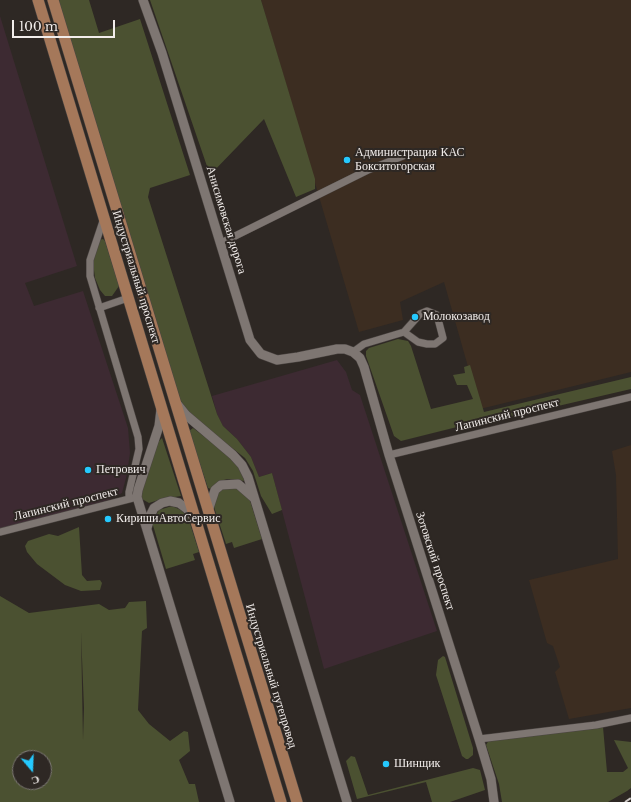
<!DOCTYPE html>
<html>
<head>
<meta charset="utf-8">
<style>
  body { margin:0 }
  #map { position:relative; width:631px; height:802px; overflow:hidden; background:#2e2824; font-family:"Libre Baskerville",serif }
  canvas { display:block }
  .north { position:absolute; left:12px; top:750px; width:40px; height:40px; box-sizing:border-box; background:#2e2824; border:1px solid #7c7774; border-radius:50%; rotate:161deg; font-size:11px; font-weight:700; line-height:16px; text-align:center; color:#f2edeb }
  .north::after { content:''; display:block; margin:auto; width:14px; height:18px; background:#25c9fe; clip-path:polygon(50% 0,100% 100%,50% 72%,0 100%) }
  .scale { position:absolute; left:12px; top:20px; width:103px; height:18px; box-sizing:border-box; border:2px solid #f2edeb; border-top:0; padding-left:5px; font-size:12px; line-height:14px; white-space:nowrap; color:#f2edeb; -webkit-text-stroke:3px #2e2824; paint-order:stroke }
</style>
</head>
<body>
<div id="map">
<canvas width="631" height="802"></canvas>
<div class="north">С</div>
<div class="scale">100 m</div>
</div>
<script>
const ctx = document.querySelector('canvas').getContext('2d');
ctx.lineJoin = 'round';
function fill(path, color) {
  ctx.fillStyle = color;
  ctx.fill(path, 'evenodd');
}
function shape(rows) {
  const path = new Path2D();
  for (const r of rows) {
    path.moveTo(r[0], r[1]);
    for (let i = 2; i < r.length; i += 2) path.lineTo(r[i], r[i + 1]);
  }
  return path;
}
function trace(path, color, width, dash) {
  ctx.strokeStyle = color;
  ctx.lineWidth = width;
  ctx.lineCap = dash ? 'butt' : 'round';
  ctx.setLineDash(dash || []);
  ctx.stroke(path);
}
function write(font, color, halo, rows, align = 'center') {
  ctx.font = font + ' "Libre Baskerville",serif';
  ctx.lineWidth = 4;
  ctx.setLineDash([]);
  ctx.textBaseline = 'middle';
  ctx.strokeStyle = halo;
  ctx.fillStyle = color;
  for (const [text, x, y, turn = 0] of rows) {
    ctx.save();
    ctx.translate(x, y);
    ctx.rotate((+turn || 0) * Math.PI / 180);
    ctx.textAlign = isNaN(turn) ? turn : align;
    if (halo) ctx.strokeText(text, 0, 0);
    ctx.fillText(text, 0, 0);
    ctx.restore();
  }
}
fill(shape([
  [0,16,77,266,25,283,34,306,83,291,128,428,130,453,127,474,122,493,108,500,0,529],
  [337,360,346,372,352,390,360,395,437,631,324,669,272,473,259,477,251,457,237,439,223,426,217,414,212,396]
]), '#3d2a32');
fill(shape([
  [261,0,631,0,631,372,480,409,444,282,400,302,403,320,359,332],
  [631,445,631,708,569,719,555,672,560,667,553,646,547,643,529,580,618,559,616,475,612,451]
]), '#3c2d21');
fill(shape([
  [58,0,89,0,99,33,140,19,190,175,150,188,148,197,217,414,223,426,237,439,251,457,259,477,272,473,282,510,272,514,261,496,253,471,245,458,191,416,182,406],
  [150,0,261,0,315,179,315,189,296,197,264,119,210,175],
  [103,239,105,241,119,286,112,296,105,296,100,290,95,278,93,262,99,240],
  [398,339,408,341,411,346,431,409,473,399,467,385,457,385,453,375,465,373,464,367,470,365,484,412,631,377,631,389,485,423,469,424,401,441,394,436,366,356,366,351,369,348],
  [193,428,234,459,245,481,227,479,218,482,211,489,208,488,189,431],
  [162,438,181,496,162,499,149,503,142,499,141,492,158,442],
  [237,487,249,497,262,539,234,548,232,542,226,544,214,507,217,494,221,491,224,488],
  [172,506,183,511,188,517,199,552,193,554,195,560,166,569,152,522,159,510],
  [79,527,82,575,87,581,100,580,102,583,100,590,81,591,65,585,37,564,27,552,25,546,28,541,49,534,58,536],
  [0,596,29,613,99,604,109,610,125,608,129,602,146,601,147,628,142,631,138,710,149,724,170,741,184,731,188,732,190,751,179,760,189,784,195,784,199,802,0,802],
  [81,632,84,708,83,740],
  [20,758,44,758,44,782,20,782],
  [443,656,445,657,473,748,473,755,468,759,466,759,462,756,436,675,438,660],
  [603,727,607,772,623,772,628,768,614,740,631,742,631,788,627,791,608,802,502,802,499,784,486,745,489,740],
  [351,756,355,757,368,795,473,768,480,770,485,790,450,802,432,802,426,782,357,799,346,761]
]), '#4b5131');
const minor = shape([
  [104,218,90,260,90,276,138,437,139,449,129,492,129,499],
  [221,243,368,170,408,154],
  [99,308,128,298],
  [353,352,364,344,404,332,420,314,427,311,437,315,443,338,435,344,427,344,418,342,404,332],
  [389,455,631,397],
  [0,532,133,498],
  [479,739,596,725,631,718]
]);
const tertiary = shape([
  [143,0,162,53,250,340,261,354,277,360,298,357,337,349,345,349,353,352,360,358,364,367,389,455,479,739,491,779,494,802],
  [178,405,186,415,233,455,242,465,248,477,347,802],
  [161,409,159,426,138,490,137,497,230,802],
  [208,511,215,490,221,485,238,484,254,498],
  [147,528,151,514,154,508,162,503,170,501,179,503,187,509,194,518]
]);
const primary = shape([
  [38,0,281,802],
  [53,0,297,802]
]);
trace(minor, '#4b4542', 8);
trace(tertiary, '#4b4542', 10);
trace(primary, '#4b4542', 12);
trace(minor, '#7e7672', 7);
trace(tertiary, '#7e7672', 9);
trace(primary, '#a5785a', 11);
trace(shape([
  [625,802,631,798]
]), '#cbc6c4', 2, [7, 7]);
for (const [x, y, r, color] of [
  [347,160,4,"#25c9fe"],
  [415,317,4,"#25c9fe"],
  [88,470,4,"#25c9fe"],
  [108,519,4,"#25c9fe"],
  [386,764,4,"#25c9fe"]
]) {
  const dot = new Path2D();
  dot.arc(x, y, r, 0, 2 * Math.PI);
  ctx.fillStyle = color;
  ctx.fill(dot);
  trace(dot, '#2e2824', 1.5);
}
write('12px', '#f2edeb', '#2e2824', [
  ["Администрация КАС",355,153],
  ["Бокситогорская",355,167],
  ["Молокозавод",423,317],
  ["Петрович",96,470],
  ["КиришиАвтоСервис",116,519],
  ["Шинщик",394,764]
], 'left');
write('12px', '#f2edeb', '#2e2824', [
  ["Анисимовская дорога",226,220,73],
  ["Индустриальный проспект",136,277,73],
  ["Лапинский проспект",507,415,-14],
  ["Лапинский проспект",66,504,-14],
  ["Зотовский проспект",435,561,72],
  ["Индустриальный путепровод",271,676,73]
]);
</script>
</body>
</html>
